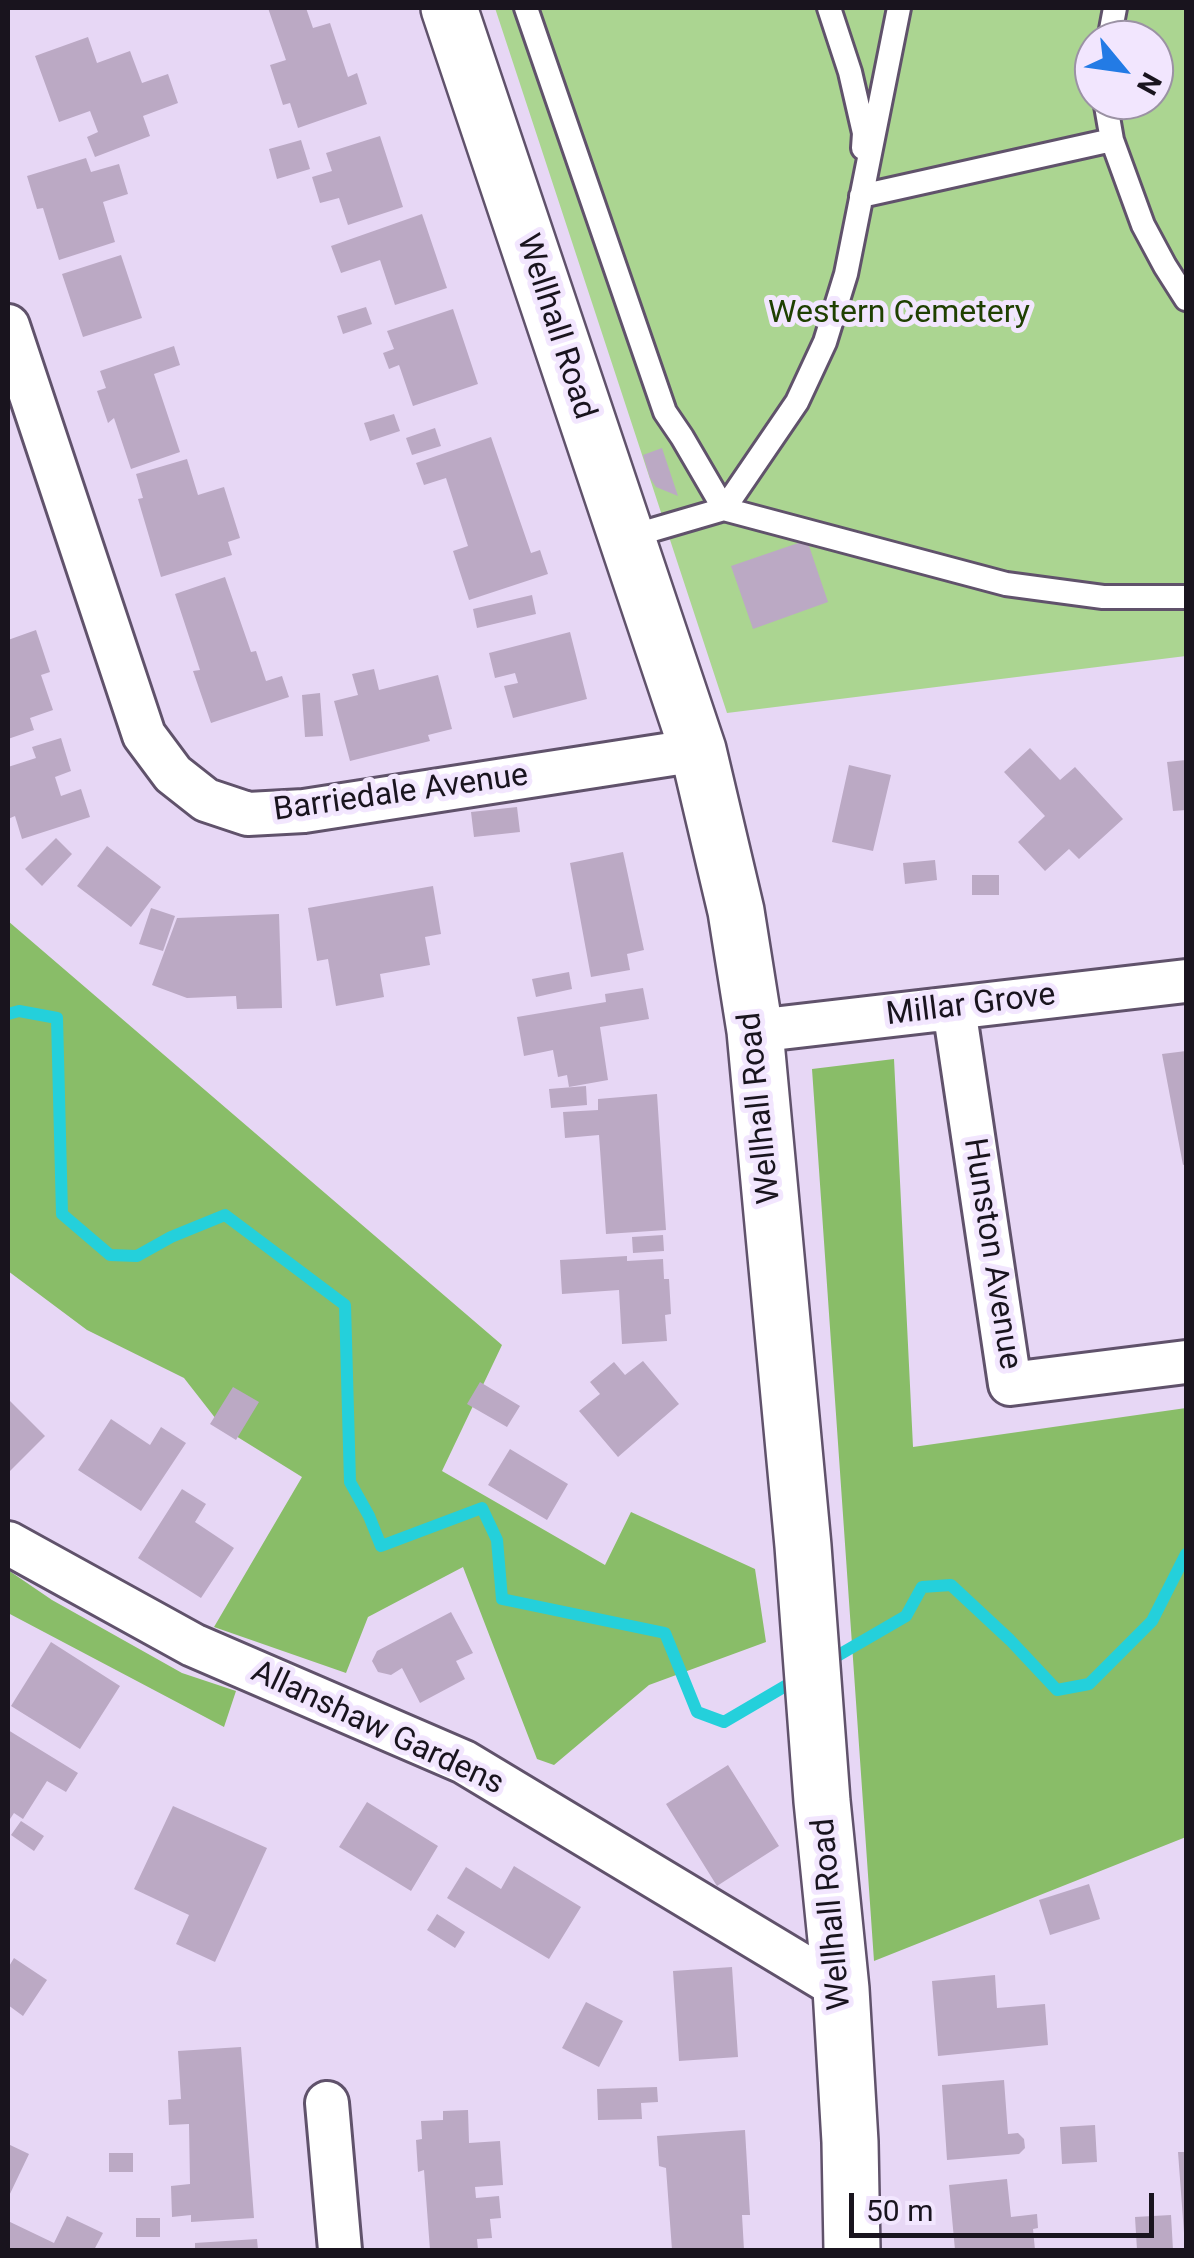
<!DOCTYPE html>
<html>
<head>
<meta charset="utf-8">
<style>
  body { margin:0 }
  #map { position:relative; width:1194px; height:2258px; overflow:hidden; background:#e7d7f5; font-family:Roboto,sans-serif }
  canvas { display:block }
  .frame { position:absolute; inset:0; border:10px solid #19141e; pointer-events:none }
  .north { position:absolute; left:1074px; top:20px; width:100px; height:100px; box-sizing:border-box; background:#f2e6fe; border:2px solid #9b92a4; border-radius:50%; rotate:119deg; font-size:28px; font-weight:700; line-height:40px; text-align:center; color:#19141e }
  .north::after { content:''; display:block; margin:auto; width:35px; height:45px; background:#237be5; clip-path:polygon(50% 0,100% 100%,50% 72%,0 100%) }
  .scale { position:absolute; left:849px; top:2193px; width:305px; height:45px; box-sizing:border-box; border:5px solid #19141e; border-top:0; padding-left:12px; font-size:30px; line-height:35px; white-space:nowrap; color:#19141e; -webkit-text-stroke:8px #f2e6fe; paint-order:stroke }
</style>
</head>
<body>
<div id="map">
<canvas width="1194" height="2258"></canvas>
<div class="frame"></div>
<div class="north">N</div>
<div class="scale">50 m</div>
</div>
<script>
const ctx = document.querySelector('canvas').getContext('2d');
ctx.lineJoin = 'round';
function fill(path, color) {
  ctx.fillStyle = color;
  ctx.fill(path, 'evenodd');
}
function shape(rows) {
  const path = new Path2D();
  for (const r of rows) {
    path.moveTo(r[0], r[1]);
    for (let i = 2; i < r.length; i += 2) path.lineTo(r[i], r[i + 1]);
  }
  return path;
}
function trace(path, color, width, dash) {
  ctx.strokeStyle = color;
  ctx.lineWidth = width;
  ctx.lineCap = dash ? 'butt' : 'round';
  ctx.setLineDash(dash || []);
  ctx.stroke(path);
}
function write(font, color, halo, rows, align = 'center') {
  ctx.font = font + ' Roboto,sans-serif';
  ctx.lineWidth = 10;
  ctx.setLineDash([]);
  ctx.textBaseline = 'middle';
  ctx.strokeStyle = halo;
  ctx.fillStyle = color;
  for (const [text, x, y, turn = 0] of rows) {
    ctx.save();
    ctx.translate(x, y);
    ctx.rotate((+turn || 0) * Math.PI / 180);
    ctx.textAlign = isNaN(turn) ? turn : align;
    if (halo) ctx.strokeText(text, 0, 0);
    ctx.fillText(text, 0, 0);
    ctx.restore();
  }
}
fill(shape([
  [495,8,1186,8,1186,656,727,713],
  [1094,40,1154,40,1154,100,1094,100]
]), '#abd591');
fill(shape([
  [8,921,502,1345,442,1471,605,1565,631,1512,755,1569,766,1642,649,1685,554,1765,537,1759,463,1567,368,1617,346,1673,214,1627,302,1477,223,1428,184,1378,87,1330,8,1271],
  [894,1059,913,1447,1186,1408,1186,1837,874,1961,812,1069],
  [8,1570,52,1600,182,1673,236,1691,224,1727,8,1613]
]), '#89bd68');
trace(shape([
  [8,1014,19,1011,57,1018,62,1214,110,1255,137,1256,171,1237,225,1215,345,1305,350,1482,369,1516,381,1546,482,1508,497,1540,502,1599,665,1633,697,1712,724,1722,799,1678],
  [825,1663,906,1616,922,1587,951,1585,1010,1640,1057,1690,1089,1684,1152,1621,1186,1554]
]), '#24d0db', 12);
fill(shape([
  [268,8,306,8,313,28,330,23,348,77,357,73,367,104,298,128,290,103,283,105,270,65,286,60],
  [88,37,97,63,130,51,142,83,168,74,178,103,143,116,150,136,95,157,87,137,98,132,90,111,59,122,35,56],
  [380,136,403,207,348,225,339,198,320,203,312,177,332,171,326,153],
  [301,140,310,169,277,179,269,149],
  [86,158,91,172,119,164,128,194,103,202,115,242,59,260,43,208,37,209,27,176],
  [422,214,447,288,395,305,380,260,341,273,331,246],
  [121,255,142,318,83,337,62,274],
  [366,307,372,324,343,334,337,316],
  [453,309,478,384,413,406,399,365,389,369,383,353,394,349,387,331],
  [174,346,180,365,154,374,180,452,131,469,114,418,108,423,97,391,106,388,100,371],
  [394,414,400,431,370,441,364,423],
  [435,428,441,446,412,455,406,438],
  [491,437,531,553,540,550,548,574,469,600,453,551,468,546,446,478,424,485,416,463],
  [662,448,678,496,656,487,650,478,643,455],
  [187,459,198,495,224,487,240,538,228,542,232,555,161,577,138,499,143,498,136,474],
  [807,540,828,602,753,629,731,566],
  [225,577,251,652,256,651,266,681,282,676,289,697,211,723,193,671,200,670,175,594],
  [532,595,536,614,477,628,473,609],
  [36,630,50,672,41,675,53,710,30,718,34,730,8,739,8,640],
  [570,632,587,699,513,718,504,686,518,683,515,673,495,678,489,653],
  [374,669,379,690,438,675,452,729,428,735,430,741,350,761,334,701,358,695,352,674],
  [320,693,323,736,305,737,302,695],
  [61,738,71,771,55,777,61,796,81,789,90,817,22,839,15,816,8,819,8,767,36,758,32,747],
  [1030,748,1060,780,1075,767,1123,819,1079,859,1069,849,1045,871,1018,842,1045,816,1004,772],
  [1186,760,1186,810,1173,811,1167,762],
  [849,765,891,775,873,851,832,842],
  [517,807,520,832,474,837,471,812],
  [56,838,72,854,42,886,25,869],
  [107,846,161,887,131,927,77,886],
  [623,852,644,950,627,954,630,970,591,977,570,863],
  [935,860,937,880,905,884,903,863],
  [972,875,999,875,999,895,972,895],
  [433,886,441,934,425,937,430,965,380,974,384,997,336,1006,328,959,317,961,308,908],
  [151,908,175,916,163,951,139,944],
  [279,914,282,1008,237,1009,236,996,187,998,152,985,177,918],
  [569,972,572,989,536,997,532,979],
  [643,988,649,1019,600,1027,608,1080,569,1087,567,1075,558,1077,553,1050,524,1056,517,1017,606,1002,605,994],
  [1186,1051,1186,1164,1183,1165,1162,1054],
  [586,1086,587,1105,551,1108,549,1089],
  [657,1094,666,1230,606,1234,599,1135,565,1138,563,1112,598,1110,598,1099],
  [663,1235,664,1251,633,1253,632,1237],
  [627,1256,627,1261,663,1259,664,1279,669,1279,671,1314,665,1315,667,1341,622,1344,619,1290,562,1294,560,1260],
  [643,1361,679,1404,618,1457,579,1411,600,1394,590,1382,614,1362,625,1375],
  [480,1382,520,1406,507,1427,467,1404],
  [233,1387,259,1402,236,1440,210,1424],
  [8,1399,45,1436,8,1473],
  [111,1419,150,1445,161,1427,186,1443,141,1511,78,1470],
  [510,1449,568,1484,547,1520,488,1485],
  [182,1489,206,1504,195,1522,234,1548,201,1598,138,1558],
  [451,1612,473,1653,456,1661,465,1679,420,1703,402,1668,391,1675,378,1672,372,1661,377,1651],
  [51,1642,120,1686,80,1749,11,1706],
  [8,1730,78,1773,66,1792,47,1781,23,1819,14,1813,8,1822],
  [728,1765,779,1846,717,1886,666,1804],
  [367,1802,438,1846,411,1891,339,1847],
  [173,1806,267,1848,215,1962,176,1944,189,1915,134,1889],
  [21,1821,44,1836,34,1851,11,1835],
  [514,1866,581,1907,549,1959,447,1898,466,1867,501,1889],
  [1089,1884,1100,1919,1050,1935,1039,1900],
  [437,1914,465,1932,455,1948,427,1930],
  [14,1958,47,1980,23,2016,8,2005,8,1968],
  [732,1967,738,2057,679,2061,673,1971],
  [995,1975,997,2008,1045,2004,1048,2045,938,2056,932,1981],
  [586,2002,623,2021,599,2067,562,2048],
  [241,2047,254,2218,191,2222,191,2215,172,2217,171,2186,190,2184,189,2124,169,2125,168,2100,181,2099,178,2051],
  [1004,2080,1008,2134,1018,2133,1024,2139,1025,2148,1019,2154,947,2160,942,2085],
  [657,2087,658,2102,641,2103,642,2119,598,2120,597,2089],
  [468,2110,469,2143,500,2141,503,2185,475,2187,476,2198,499,2196,501,2218,490,2219,492,2238,477,2239,478,2250,430,2250,424,2170,418,2172,416,2140,422,2139,421,2121,443,2120,443,2111],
  [1095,2125,1097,2162,1062,2164,1060,2127],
  [745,2130,750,2215,742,2215,744,2250,672,2250,666,2168,659,2166,657,2136],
  [8,2144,29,2154,8,2198],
  [1178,2152,1186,2152,1186,2233,1184,2233],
  [109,2153,133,2153,133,2172,109,2172],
  [1007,2179,1011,2217,1037,2214,1038,2228,1033,2229,1035,2250,955,2250,949,2185],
  [1171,2215,1173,2250,1137,2250,1135,2217],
  [67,2216,103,2233,94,2250,8,2250,8,2221,54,2243],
  [136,2218,160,2218,160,2237,136,2237],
  [257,2239,258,2250,195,2250,195,2243]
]), '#bba9c4');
const lane = shape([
  [526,8,665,412,682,437,724,509],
  [829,8,850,72,864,133,863,148],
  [1109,40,1115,8],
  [1105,100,1112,140,1143,225,1165,266,1186,299],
  [861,196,1112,140],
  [724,509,797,402,825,342,846,274,899,8],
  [625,538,724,509,1006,584,1103,597,1186,597]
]);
const street = shape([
  [8,326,144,735,173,774,206,800,248,814,304,811,698,750],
  [954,1008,1010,1384,1186,1362],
  [755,1031,1186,981],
  [8,1543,193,1645,464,1762,841,1989],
  [327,2103,340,2250]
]);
const secondary = shape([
  [449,8,698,750,736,911,755,1031,803,1546,822,1801,841,1989,850,2142,852,2250]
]);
trace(lane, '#60526b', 28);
trace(street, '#60526b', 48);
trace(secondary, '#60526b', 60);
trace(lane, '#fff', 22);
trace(street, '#fff', 42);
trace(secondary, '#fff', 55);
write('32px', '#1f4001', '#f2e6fe', [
  ["Western Cemetery",899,314]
]);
write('32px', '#19141e', '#f2e6fe', [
  ["Wellhall Road",555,327,72],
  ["Barriedale Avenue",401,794,-8],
  ["Millar Grove",971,1006,-7],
  ["Wellhall Road",761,1108,-96],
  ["Hunston Avenue",991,1254,81],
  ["Allanshaw Gardens",377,1729,25],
  ["Wellhall Road",833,1914,-95]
]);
</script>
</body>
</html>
